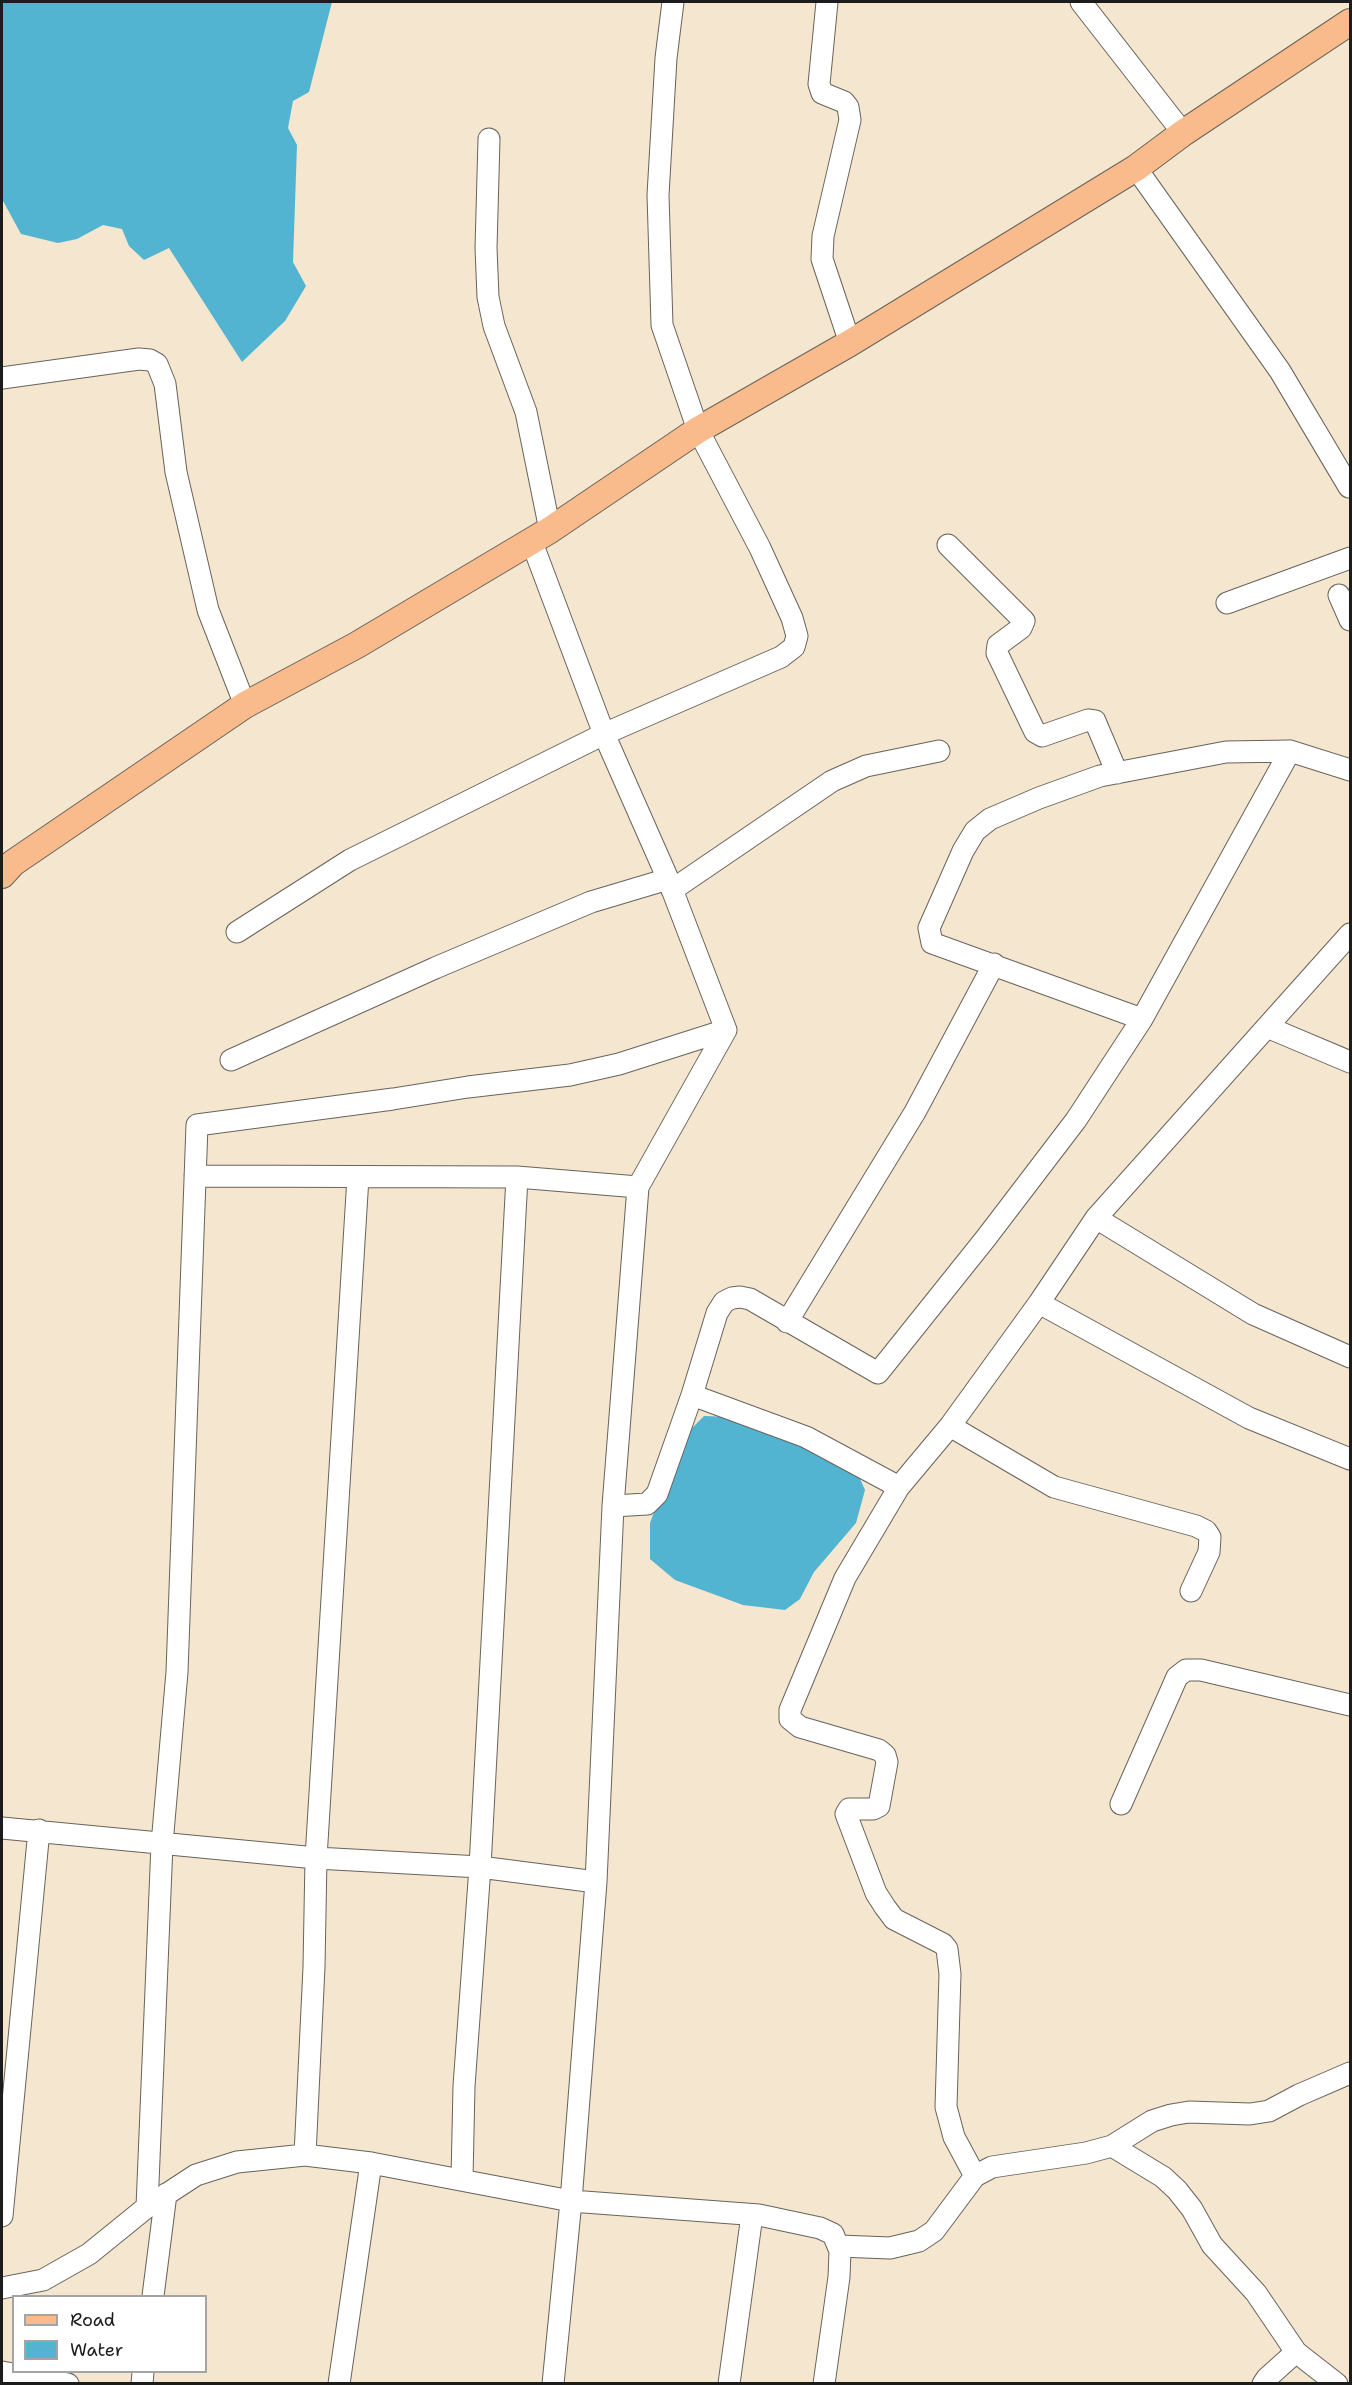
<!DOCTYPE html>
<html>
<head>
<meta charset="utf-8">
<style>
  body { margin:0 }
  #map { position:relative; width:1352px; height:2385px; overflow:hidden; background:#f4e6cf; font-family:"Shantell Sans",sans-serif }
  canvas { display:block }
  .frame { position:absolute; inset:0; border:3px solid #1c1c1c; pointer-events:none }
  .legend { position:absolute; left:12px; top:2295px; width:195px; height:78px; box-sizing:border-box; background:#fff; border:2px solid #a4a4a4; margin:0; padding:8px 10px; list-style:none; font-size:18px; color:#1c1c1c }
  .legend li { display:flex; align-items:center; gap:12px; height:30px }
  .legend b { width:30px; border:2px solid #a4a4a4 }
</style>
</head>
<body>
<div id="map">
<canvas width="1352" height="2385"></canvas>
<div class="frame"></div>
<ul class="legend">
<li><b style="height:8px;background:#fabb8c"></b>Road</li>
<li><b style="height:16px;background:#52b4d1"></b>Water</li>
</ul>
</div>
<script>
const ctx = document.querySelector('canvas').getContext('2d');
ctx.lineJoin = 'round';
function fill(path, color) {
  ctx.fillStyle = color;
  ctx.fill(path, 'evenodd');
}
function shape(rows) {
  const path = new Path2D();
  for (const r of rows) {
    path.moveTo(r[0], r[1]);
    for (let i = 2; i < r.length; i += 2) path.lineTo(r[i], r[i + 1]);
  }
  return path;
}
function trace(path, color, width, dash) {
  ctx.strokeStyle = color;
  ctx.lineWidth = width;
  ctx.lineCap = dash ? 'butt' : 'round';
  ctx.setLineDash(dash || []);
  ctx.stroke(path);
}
fill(shape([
  [2,2,332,2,309,92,293,101,288,128,297,145,293,262,306,286,285,321,242,362,169,248,144,260,129,246,122,229,103,225,77,239,58,243,21,234,2,199],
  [704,1416,731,1417,764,1427,857,1472,865,1490,856,1523,814,1572,800,1599,785,1610,743,1605,675,1580,650,1559,650,1523,677,1449,689,1431]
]), '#52b4d1');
const minor = shape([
  [827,2,819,84,822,93,844,102,848,107,850,120,823,236,822,259,850,343],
  [1081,2,1183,133],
  [489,139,486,248,488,297,494,326,526,412,550,530],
  [1136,168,1280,371,1349,487],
  [2,378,139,359,150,360,157,364,165,384,176,472,208,610,245,705],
  [531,540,604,734,668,879,726,1030,638,1187,613,1506,596,1882,571,2201,553,2384],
  [948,545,1024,621,1021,628,998,645,997,653,1035,732,1042,736,1088,720,1095,721,1117,773],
  [1339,595,1350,620],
  [1227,603,1350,558],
  [672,890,832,781,866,766,939,751],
  [237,932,350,860,604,734,781,657,794,647,797,636,792,618,760,548,698,430,662,325,658,195,666,58,673,2],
  [1142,1019,932,943,929,928,963,851,975,831,990,819,1039,798,1100,776,1226,752,1290,751,1350,770],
  [1267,1027,1350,1062],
  [231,1060,435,968,591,902,668,879],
  [195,1176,517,1177,638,1187],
  [1096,1218,1253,1314,1350,1357],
  [1039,1303,1249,1418,1350,1459],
  [787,1322,915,1112,994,964],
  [692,1395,806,1437,899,1487],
  [950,1426,1054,1487,1196,1526,1206,1531,1210,1537,1209,1552,1191,1591],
  [613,1506,647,1504,657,1494,692,1395,717,1313,724,1302,732,1298,740,1297,750,1299,878,1373,986,1238,1076,1120,1142,1019,1290,751],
  [1121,1804,1177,1677,1186,1670,1201,1670,1350,1705],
  [2,1828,316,1858,480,1867,596,1882],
  [1112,2146,1163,2177,1177,2190,1192,2209,1212,2245,1256,2293,1296,2352,1337,2384],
  [305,2155,314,1967,316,1858,358,1177],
  [975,2176,954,2137,946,2107,950,1974,947,1949,943,1944,894,1919,885,1907,876,1893,846,1814,849,1809,873,1809,879,1806,887,1762,885,1755,879,1750,800,1727,790,1719,790,1710,845,1578,899,1487,950,1426,1039,1303,1096,1218,1350,934],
  [462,2179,464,2086,480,1867,517,1177],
  [147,2207,162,1844,177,1672,197,1125,393,1099,468,1087,570,1075,619,1064,726,1030],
  [2,2216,39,1830],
  [839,2246,890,2248,919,2241,934,2231,975,2176,992,2167,1086,2153,1112,2146,1152,2121,1171,2115,1189,2112,1250,2114,1269,2111,1299,2095,1350,2073],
  [2,2288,43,2280,89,2254,147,2207,196,2175,237,2162,305,2155,371,2163,571,2201,759,2215,820,2228,833,2234,840,2251,839,2277,824,2384],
  [153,2296,166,2194],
  [2,2372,68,2384],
  [142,2384,143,2372],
  [339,2384,371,2163],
  [729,2384,752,2215],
  [1263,2384,1267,2378,1296,2352]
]);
const major = shape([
  [2,875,13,863,245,705,357,645,550,530,698,430,850,343,1136,168,1183,133,1350,22]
]);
trace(minor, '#68635b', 23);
trace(major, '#68635b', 28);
trace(minor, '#fff', 21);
trace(major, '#fabb8c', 26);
</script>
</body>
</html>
